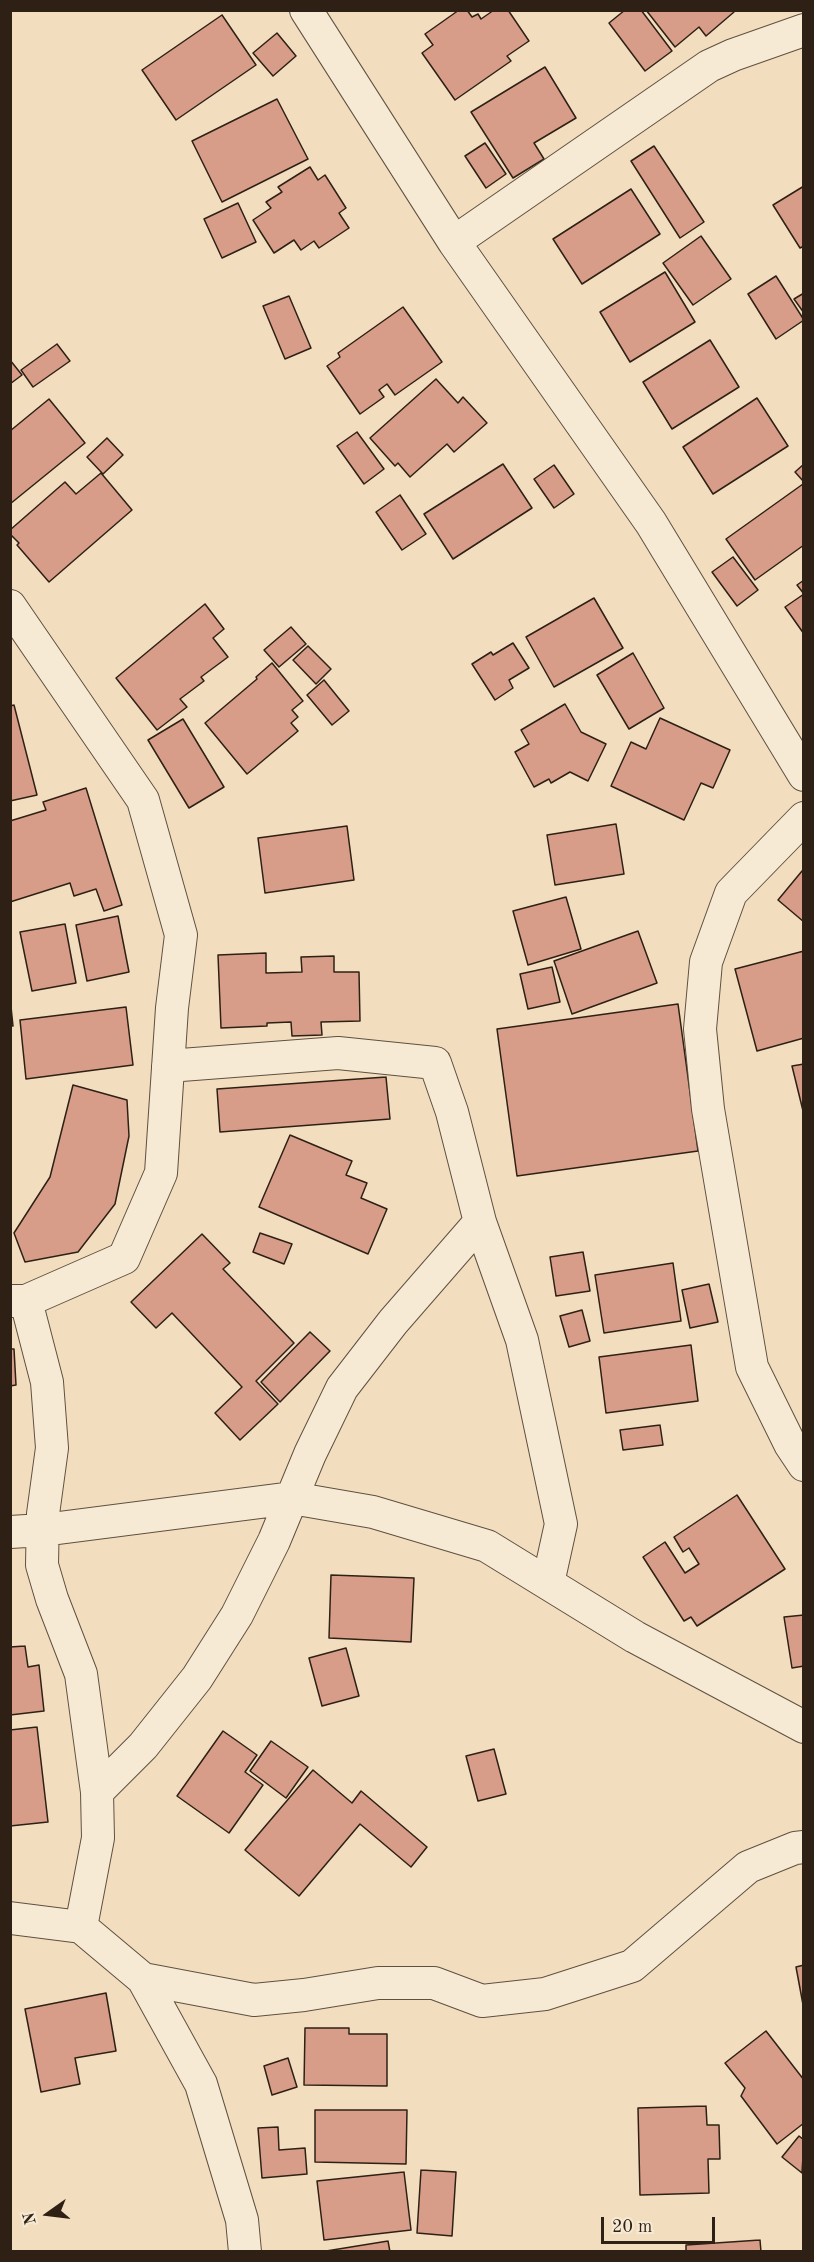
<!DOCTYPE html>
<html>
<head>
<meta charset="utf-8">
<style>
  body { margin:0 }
  #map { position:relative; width:814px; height:2262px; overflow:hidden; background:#f2debf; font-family:"Old Standard TT",serif }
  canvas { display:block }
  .frame { position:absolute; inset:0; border:12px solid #2e2015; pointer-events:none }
  .north { position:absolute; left:18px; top:2184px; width:60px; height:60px; -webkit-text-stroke:4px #f7ead5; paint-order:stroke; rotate:256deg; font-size:16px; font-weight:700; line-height:24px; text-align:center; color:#2e2015 }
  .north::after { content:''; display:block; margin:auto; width:21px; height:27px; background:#2e2015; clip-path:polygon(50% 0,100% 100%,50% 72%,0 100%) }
  .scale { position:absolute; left:601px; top:2217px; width:114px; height:27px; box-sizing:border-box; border:3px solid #2e2015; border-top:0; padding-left:8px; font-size:18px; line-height:21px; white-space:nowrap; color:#2e2015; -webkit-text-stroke:4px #f7ead5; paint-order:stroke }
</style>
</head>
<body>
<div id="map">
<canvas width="814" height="2262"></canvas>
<div class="frame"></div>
<div class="north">N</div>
<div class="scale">20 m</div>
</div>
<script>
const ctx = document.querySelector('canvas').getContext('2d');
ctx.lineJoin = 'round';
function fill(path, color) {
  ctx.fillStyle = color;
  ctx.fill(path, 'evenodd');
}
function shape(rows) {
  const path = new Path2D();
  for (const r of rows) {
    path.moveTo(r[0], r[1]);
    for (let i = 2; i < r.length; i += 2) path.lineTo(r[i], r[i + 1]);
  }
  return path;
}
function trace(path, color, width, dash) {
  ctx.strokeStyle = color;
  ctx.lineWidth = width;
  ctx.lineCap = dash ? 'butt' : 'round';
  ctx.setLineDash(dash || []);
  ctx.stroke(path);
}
const building = shape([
  [459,10,467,10,472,17,478,14,481,19,494,10,508,10,529,41,507,56,511,61,455,100,422,53,433,45,425,34,459,10],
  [625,10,641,10,672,51,645,71,609,23,625,10],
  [646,10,733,10,734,12,706,36,699,27,675,47,646,10],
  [222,15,256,65,176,120,142,70,222,15],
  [277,33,296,56,273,76,253,53,277,33],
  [545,67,576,118,534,143,544,159,513,178,471,112,545,67],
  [277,99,308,159,222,202,192,141,277,99],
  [485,143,506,174,486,188,465,156,485,143],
  [654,146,704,222,680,238,631,161,654,146],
  [310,167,318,180,325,175,346,208,339,213,349,228,319,248,314,241,301,250,294,240,274,253,253,220,271,208,266,202,282,192,278,187,310,167],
  [804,186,804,246,800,248,773,205,804,186],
  [631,189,660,234,582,284,553,239,631,189],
  [238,203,256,242,222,258,204,219,238,203],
  [701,236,731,279,693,305,663,263,701,236],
  [665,272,695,322,630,362,600,312,665,272],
  [776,276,804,320,776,339,748,294,776,276],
  [804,293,804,313,794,299,804,293],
  [289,296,311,348,285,359,263,306,289,296],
  [403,307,442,362,395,395,387,384,379,390,384,397,360,414,327,366,340,357,338,353,403,307],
  [710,340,739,387,672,429,643,382,710,340],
  [57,344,70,361,33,387,21,370,57,344],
  [10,360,22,375,10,384,10,360],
  [436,379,458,403,463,397,487,423,454,452,447,444,410,477,398,463,395,466,370,438,436,379],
  [757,398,788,446,713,494,683,447,757,398],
  [49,399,85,443,10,504,10,431,49,399],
  [357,432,384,469,364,484,337,446,357,432],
  [107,438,123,455,103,474,87,457,107,438],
  [503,464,532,508,453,559,424,514,503,464],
  [804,464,804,482,795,472,804,464],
  [554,465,574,494,554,508,534,479,554,465],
  [101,473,132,510,49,582,17,545,19,543,10,534,10,530,65,482,76,494,101,473],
  [803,484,804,545,755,580,726,539,803,484],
  [400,495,426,534,402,550,376,512,400,495],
  [733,557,758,590,737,606,712,572,733,557],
  [804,580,804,594,797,585,804,580],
  [804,594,804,634,785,607,804,594],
  [594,598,623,648,554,687,526,637,594,598],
  [205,604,224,629,213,638,228,657,201,677,204,681,180,699,187,707,157,730,116,678,205,604],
  [291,627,306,644,279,667,264,650,291,627],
  [513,643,529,668,509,680,513,688,495,700,472,664,491,652,493,655,513,643],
  [308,646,331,669,316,684,293,660,308,646],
  [633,653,664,708,629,729,597,675,633,653],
  [272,663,303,701,292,710,298,717,291,723,298,731,247,774,205,723,257,679,256,677,272,663],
  [324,680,349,711,332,725,307,695,324,680],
  [565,704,581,732,606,744,588,781,570,772,551,783,549,779,534,787,515,752,529,744,521,730,565,704],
  [14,705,37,795,10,801,10,706,14,705],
  [660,718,730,750,713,788,701,783,684,820,611,786,631,742,646,749,660,718],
  [183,719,224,787,189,808,148,740,183,719],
  [86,788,122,905,104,911,96,889,74,896,70,883,10,902,10,821,46,810,43,802,86,788],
  [616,824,624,874,555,885,547,835,616,824],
  [347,826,354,880,265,893,258,838,347,826],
  [802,871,804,873,804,922,778,900,802,871],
  [566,897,581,949,528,965,513,911,566,897],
  [118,916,129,972,87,981,76,925,118,916],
  [65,924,76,983,32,991,20,932,65,924],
  [638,931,657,983,572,1014,554,961,638,931],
  [804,951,804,1038,757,1051,735,969,804,951],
  [266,953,266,973,302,972,301,957,334,956,334,972,359,972,360,1021,321,1022,322,1035,292,1036,291,1022,267,1023,267,1026,221,1028,218,955,266,953],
  [552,967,560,1002,528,1009,520,974,552,967],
  [10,997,13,1026,10,1026,10,997],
  [678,1004,698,1151,517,1176,497,1029,678,1004],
  [126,1007,133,1065,26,1079,20,1020,126,1007],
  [804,1064,804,1115,792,1066,804,1064],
  [386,1077,390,1119,220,1132,217,1089,386,1077],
  [73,1085,127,1100,129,1136,115,1204,78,1252,25,1262,14,1233,50,1177,73,1085],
  [290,1135,352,1161,346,1175,367,1183,361,1198,387,1209,368,1254,259,1207,290,1135],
  [260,1233,292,1244,284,1264,253,1252,260,1233],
  [202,1234,230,1263,223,1269,294,1343,256,1381,278,1404,240,1440,215,1413,242,1387,172,1313,156,1328,131,1302,202,1234],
  [583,1252,590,1291,556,1296,550,1257,583,1252],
  [673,1263,681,1321,604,1333,595,1275,673,1263],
  [709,1284,718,1322,690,1328,682,1290,709,1284],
  [582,1310,590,1341,569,1347,560,1316,582,1310],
  [310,1332,330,1351,280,1402,261,1382,310,1332],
  [691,1345,698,1401,606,1413,599,1357,691,1345],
  [10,1349,14,1349,16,1385,10,1386,10,1349],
  [660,1425,663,1445,623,1450,620,1430,660,1425],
  [737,1495,785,1569,697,1626,691,1617,684,1621,643,1557,665,1542,685,1573,699,1564,689,1548,683,1552,674,1537,737,1495],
  [331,1575,414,1578,411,1642,329,1638,331,1575],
  [804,1615,804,1666,792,1668,784,1617,804,1615],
  [25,1646,28,1667,39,1665,44,1711,10,1715,10,1647,25,1646],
  [346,1648,359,1696,322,1706,309,1658,346,1648],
  [37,1727,48,1822,10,1826,10,1730,37,1727],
  [223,1731,257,1755,245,1772,263,1785,229,1833,177,1796,223,1731],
  [271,1741,308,1767,286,1798,250,1771,271,1741],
  [494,1749,506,1794,478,1801,466,1756,494,1749],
  [313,1770,352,1803,361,1791,427,1847,411,1867,360,1824,299,1896,245,1850,313,1770],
  [804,1965,804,2010,796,1967,804,1965],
  [106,1993,116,2051,75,2058,80,2084,41,2092,25,2009,106,1993],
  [305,2028,349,2028,349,2034,387,2034,387,2086,304,2085,305,2028],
  [766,2031,804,2080,804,2123,777,2144,741,2096,745,2088,725,2063,766,2031],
  [288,2058,297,2087,272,2095,264,2066,288,2058],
  [706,2106,707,2125,719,2125,720,2159,708,2159,709,2193,640,2195,638,2108,706,2106],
  [315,2110,407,2110,406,2164,315,2162,315,2110],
  [278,2127,279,2150,305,2148,307,2174,262,2178,258,2128,278,2127],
  [799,2136,804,2140,802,2173,782,2157,799,2136],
  [421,2170,456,2172,452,2236,417,2233,421,2170],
  [404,2172,411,2230,324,2240,317,2181,404,2172],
  [760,2240,761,2252,686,2252,686,2245,760,2240],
  [388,2241,390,2252,320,2252,388,2241]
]);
fill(building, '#d89d89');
trace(building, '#2e2015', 1.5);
const street = shape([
  [306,10,454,242,651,523,804,775],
  [454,242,709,66,733,55,804,30],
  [10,606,143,800,181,935,172,1008,161,1173,124,1258,26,1301,10,1301],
  [804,818,731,893,706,962,700,1029,708,1109,752,1367,790,1444,804,1465],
  [168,1066,338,1053,435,1063,452,1112,480,1222,522,1340,561,1524,548,1583],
  [26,1301,47,1382,52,1448,43,1514,42,1565,52,1599,81,1674,97,1792,98,1838,81,1927],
  [10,1532,43,1530,292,1498,373,1512,487,1546,635,1637,804,1727],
  [97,1792,143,1746,197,1678,237,1615,274,1541,310,1454,342,1388,393,1322,480,1222],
  [10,1918,81,1927,143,1979,201,2084,242,2220,245,2252],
  [143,1979,254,2000,304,1995,378,1983,434,1983,482,2001,545,1994,632,1966,748,1867,795,1848,804,1847]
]);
trace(street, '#5f5040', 34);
trace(street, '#f7ead5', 32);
</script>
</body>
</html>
